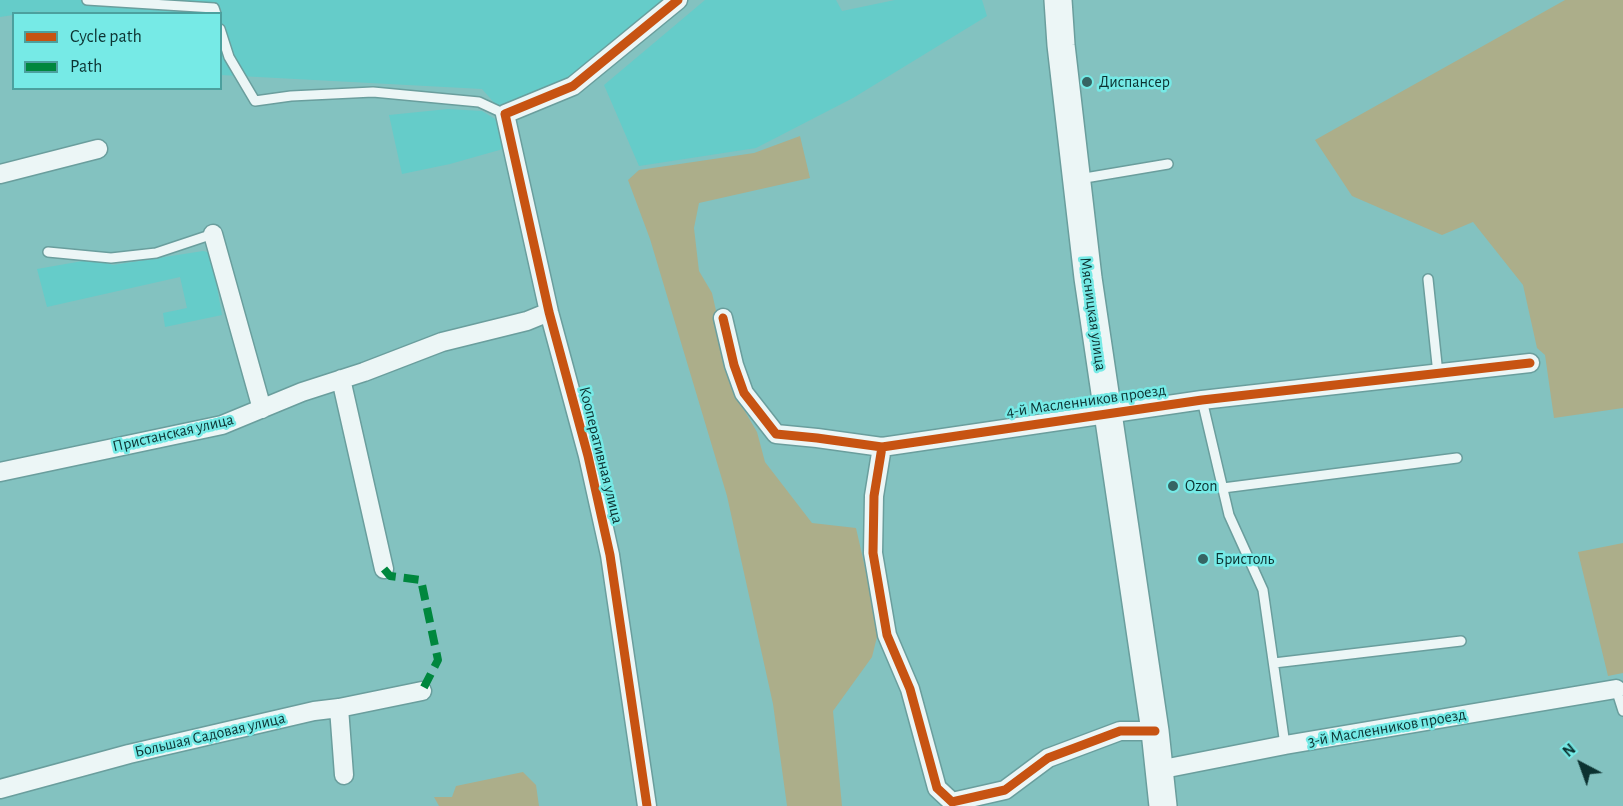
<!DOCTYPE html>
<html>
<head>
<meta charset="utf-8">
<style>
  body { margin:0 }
  #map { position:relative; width:1623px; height:806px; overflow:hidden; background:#83c2c0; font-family:"Alegreya Sans",sans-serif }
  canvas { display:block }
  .legend { position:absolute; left:12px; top:12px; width:210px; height:78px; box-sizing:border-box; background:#76eae6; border:2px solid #4ca09e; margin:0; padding:8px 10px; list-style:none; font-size:18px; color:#0c3231 }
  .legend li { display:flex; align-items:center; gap:12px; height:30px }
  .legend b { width:30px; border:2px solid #4ca09e }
  .north { position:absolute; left:1551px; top:734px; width:60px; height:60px; -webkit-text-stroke:4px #76eae6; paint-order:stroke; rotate:319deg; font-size:16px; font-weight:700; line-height:24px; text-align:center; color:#0c3231 }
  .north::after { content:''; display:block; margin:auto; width:21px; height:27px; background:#0c3231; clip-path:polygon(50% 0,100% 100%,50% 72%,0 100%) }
</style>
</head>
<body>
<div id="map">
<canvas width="1623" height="806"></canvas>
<ul class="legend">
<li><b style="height:8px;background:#c75312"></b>Cycle path</li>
<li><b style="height:8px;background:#00873e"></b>Path</li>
</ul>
<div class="north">N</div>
</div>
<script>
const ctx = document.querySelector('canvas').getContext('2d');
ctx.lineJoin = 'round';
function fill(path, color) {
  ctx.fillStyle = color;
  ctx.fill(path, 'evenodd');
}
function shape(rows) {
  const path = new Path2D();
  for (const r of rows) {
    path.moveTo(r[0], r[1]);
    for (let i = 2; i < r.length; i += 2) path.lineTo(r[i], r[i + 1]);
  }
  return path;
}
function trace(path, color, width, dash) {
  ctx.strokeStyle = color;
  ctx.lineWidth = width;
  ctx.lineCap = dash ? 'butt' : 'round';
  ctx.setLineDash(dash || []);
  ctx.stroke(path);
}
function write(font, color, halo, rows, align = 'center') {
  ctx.font = font + ' "Alegreya Sans",sans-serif';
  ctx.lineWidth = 5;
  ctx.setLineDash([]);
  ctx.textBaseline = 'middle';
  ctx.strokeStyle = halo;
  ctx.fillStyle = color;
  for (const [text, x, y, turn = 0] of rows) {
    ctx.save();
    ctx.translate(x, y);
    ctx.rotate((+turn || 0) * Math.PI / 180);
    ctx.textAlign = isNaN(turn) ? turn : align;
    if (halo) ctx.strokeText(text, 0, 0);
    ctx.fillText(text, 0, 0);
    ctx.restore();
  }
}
fill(shape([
  [0,0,667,0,571,83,497,106,482,89,221,75,220,14,40,14,40,11,14,14,13,15,0,17],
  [705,0,836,0,842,11,895,0,982,0,987,16,853,98,756,148,639,166,604,85],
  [448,109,482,111,495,119,502,134,503,149,450,164,402,174,389,115],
  [203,251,211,253,222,315,165,327,163,313,187,308,180,277,47,307,37,269,94,259,113,265]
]), '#65ccc9');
fill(shape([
  [1565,0,1623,0,1623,408,1554,418,1545,355,1537,348,1523,285,1473,222,1442,235,1352,196,1315,140],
  [800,136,810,178,699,203,694,228,699,271,712,293,729,368,743,408,757,432,765,462,812,523,856,528,879,629,872,657,833,711,842,806,787,806,773,704,727,496,650,239,628,180,639,170,754,153],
  [1623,543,1623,673,1608,676,1578,552],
  [523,772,536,785,539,806,439,806,434,797,452,797,456,786]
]), '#acae8a');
const service = shape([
  [87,0,214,8,216,14],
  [220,29,229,57,255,101,291,96,373,92,479,102,505,114],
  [1079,179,1168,164],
  [48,252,111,258,156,253,213,234],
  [1428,279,1438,374],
  [1202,400,1229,515,1263,590,1285,745],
  [1223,488,1457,458],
  [1274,663,1461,641],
  [1616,689,1623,711]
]);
const minor = shape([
  [0,174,98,149],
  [213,234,262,409],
  [723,318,734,365,744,393,776,434,817,438,882,447,1202,400,1530,363],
  [341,379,384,569],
  [882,447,874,496,873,553,887,635,910,689,937,788,952,802,1005,790,1048,758,1120,731,1155,731],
  [0,472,222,425,302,392,364,372,442,342,527,321,549,312],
  [339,708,344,775],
  [1158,770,1285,745,1616,689],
  [0,789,129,754,314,711,339,708,422,691],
  [647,806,610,555,588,456,549,312,505,114,573,86,678,0]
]);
const primary = shape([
  [1058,0,1061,45,1088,278,1155,731,1163,806]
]);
trace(service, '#6a9e9d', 12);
trace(minor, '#6a9e9d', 21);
trace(primary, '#6a9e9d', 30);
trace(service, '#ecf6f6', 9);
trace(minor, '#ecf6f6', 18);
trace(primary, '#ecf6f6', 27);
trace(shape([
  [384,569,390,576,421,580,438,660,422,691]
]), '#00873e', 8, [15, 8]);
trace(shape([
  [723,318,734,365,744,393,776,434,817,438,882,447,1202,400,1530,363],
  [882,447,874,496,873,553,887,635,910,689,937,788,952,802,1005,790,1048,758,1120,731,1155,731],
  [647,806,610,555,588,456,549,312,505,114,573,86,678,0]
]), '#c75312', 9);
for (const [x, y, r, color] of [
  [1087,82,6,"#366463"],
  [1173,486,6,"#366463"],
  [1203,559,6,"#366463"]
]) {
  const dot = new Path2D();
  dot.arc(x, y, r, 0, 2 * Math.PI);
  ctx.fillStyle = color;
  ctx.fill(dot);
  trace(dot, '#76eae6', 2);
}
write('16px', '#0c3231', '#76eae6', [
  ["Диспансер",1099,82],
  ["Ozon",1185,486],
  ["Бристоль",1215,559]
], 'left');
write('16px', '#0c3231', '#76eae6', [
  ["Мясницкая улица",1093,314,82],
  ["4-й Масленников проезд",1086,401,-8],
  ["Пристанская улица",173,433,-13],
  ["Кооперативная улица",601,455,76],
  ["3-й Масленников проезд",1387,728,-10],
  ["Большая Садовая улица",210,735,-13]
]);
</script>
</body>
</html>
